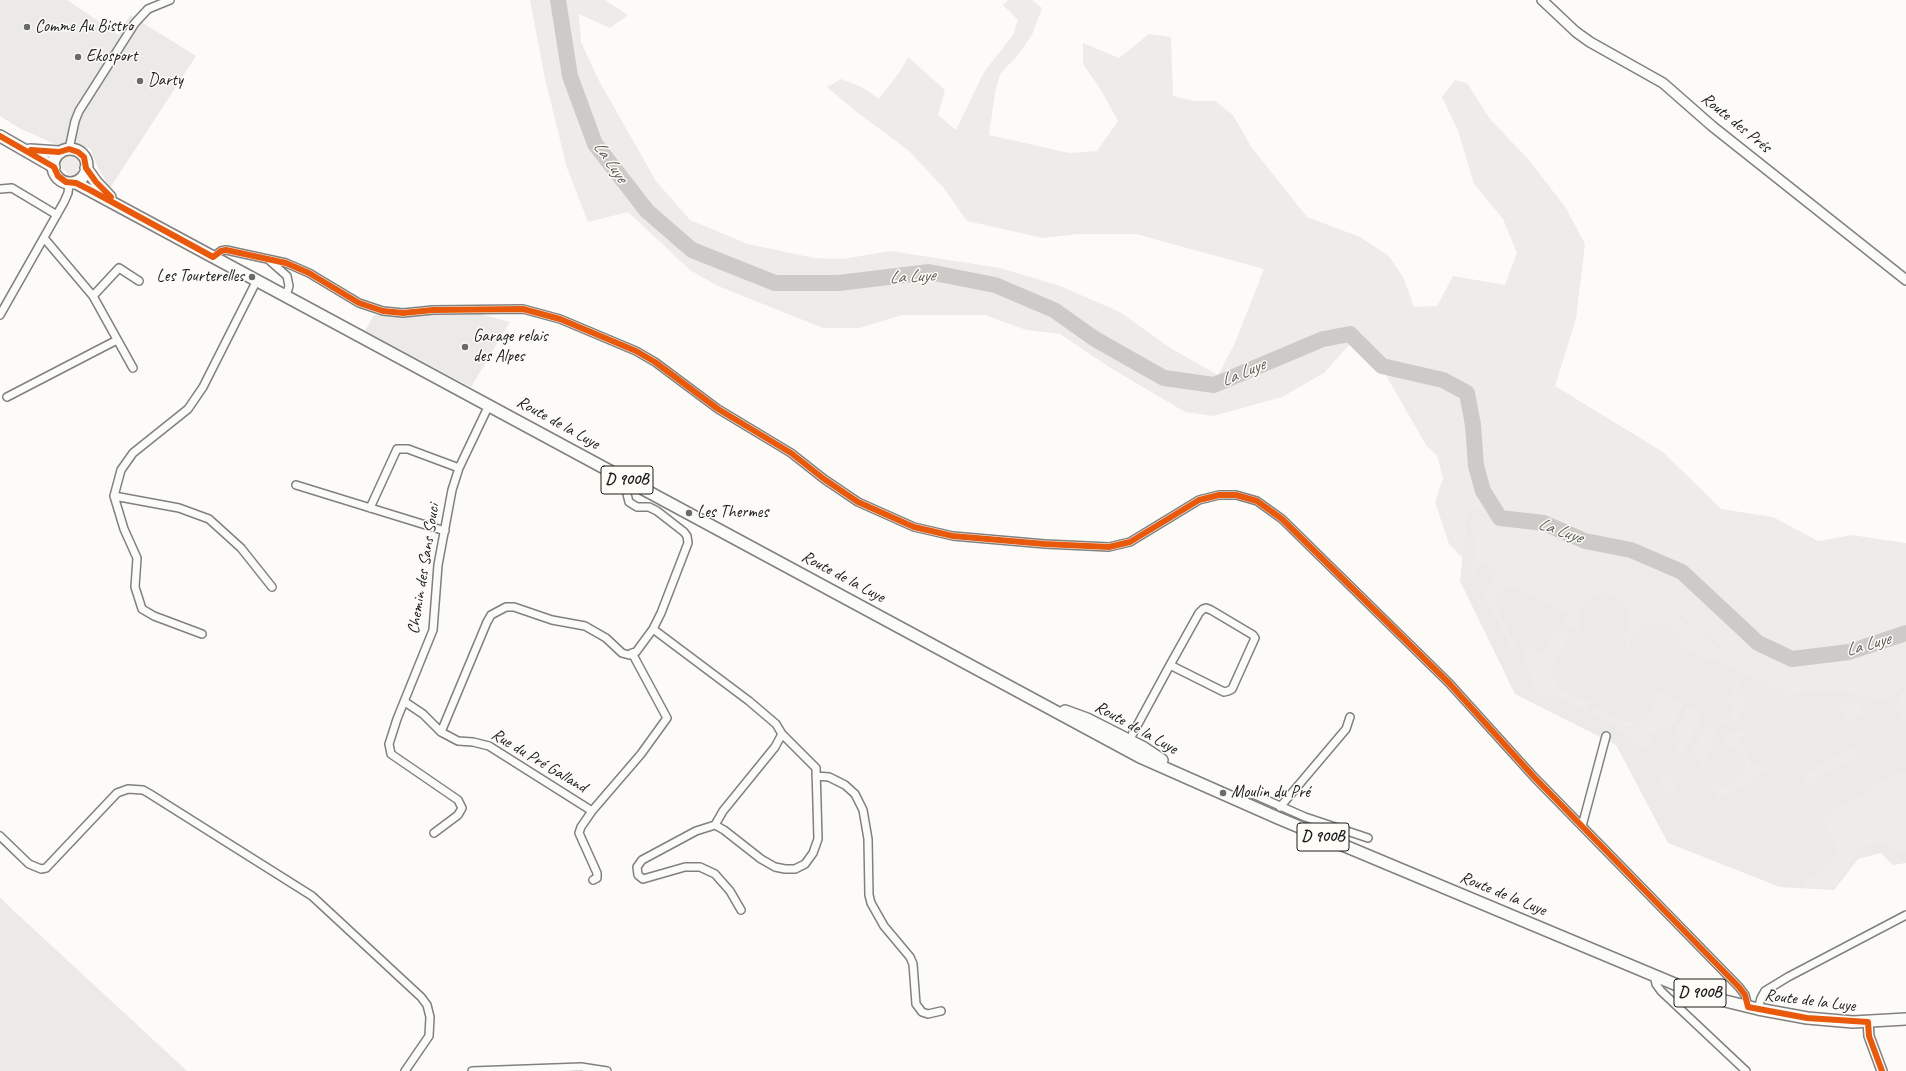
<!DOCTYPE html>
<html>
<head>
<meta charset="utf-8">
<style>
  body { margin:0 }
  canvas { display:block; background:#fcfbf8 }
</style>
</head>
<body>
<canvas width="1906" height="1071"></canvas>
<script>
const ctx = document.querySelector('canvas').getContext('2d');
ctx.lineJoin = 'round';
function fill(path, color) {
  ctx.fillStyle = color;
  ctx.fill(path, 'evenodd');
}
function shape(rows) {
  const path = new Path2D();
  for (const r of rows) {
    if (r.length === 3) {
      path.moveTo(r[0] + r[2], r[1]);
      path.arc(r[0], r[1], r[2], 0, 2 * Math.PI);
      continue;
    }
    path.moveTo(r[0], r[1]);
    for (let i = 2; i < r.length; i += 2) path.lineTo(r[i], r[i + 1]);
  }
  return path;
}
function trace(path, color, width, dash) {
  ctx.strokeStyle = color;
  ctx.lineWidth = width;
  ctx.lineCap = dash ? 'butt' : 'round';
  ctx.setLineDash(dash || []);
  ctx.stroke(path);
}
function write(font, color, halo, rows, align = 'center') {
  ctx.font = font + ' Caveat,sans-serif';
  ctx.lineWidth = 3;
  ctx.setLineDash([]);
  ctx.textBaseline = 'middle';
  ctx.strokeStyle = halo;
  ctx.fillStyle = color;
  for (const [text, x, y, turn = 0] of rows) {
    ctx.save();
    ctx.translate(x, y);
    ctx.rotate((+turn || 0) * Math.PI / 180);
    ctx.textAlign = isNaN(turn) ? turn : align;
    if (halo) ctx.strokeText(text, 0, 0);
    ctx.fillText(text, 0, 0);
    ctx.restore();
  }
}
fill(shape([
  [0,0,67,0,119,35,130,15,196,56,110,188,97,166,90,148,57,145,19,128,0,116],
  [472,312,510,322,471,387,365,331,374,315],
  [1468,505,1537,527,1682,591,1775,673,1906,673,1906,863,1893,865,1881,853,1858,859,1834,890,1780,887,1668,843,1616,745,1515,694,1460,581],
  [0,897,13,910,187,1071,0,1071]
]), '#ebeae8');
fill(shape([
  [530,0,605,0,628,15,610,28,579,14,581,42,598,79,656,181,690,220,748,244,814,258,843,259,891,251,1000,268,1060,286,1120,312,1170,348,1218,375,1234,345,1264,269,1136,234,1079,234,1043,238,967,221,943,187,908,150,854,110,827,87,841,79,862,87,879,99,901,70,908,57,945,90,938,115,956,130,984,72,1013,35,1018,20,1003,5,1008,0,1032,0,1042,8,1032,35,1017,56,1000,74,995,93,989,135,1069,153,1097,151,1118,121,1101,90,1083,64,1083,43,1119,58,1149,34,1171,37,1173,96,1194,101,1215,101,1233,115,1252,148,1307,217,1360,237,1389,256,1404,279,1414,307,1437,306,1453,276,1505,285,1517,253,1503,219,1474,184,1458,131,1442,97,1455,80,1467,83,1490,119,1528,159,1566,208,1585,244,1576,319,1555,386,1663,452,1721,509,1773,517,1818,541,1852,535,1906,543,1906,673,1898,674,1906,674,1906,723,1895,705,1905,689,1902,688,1888,700,1837,692,1789,694,1759,679,1712,640,1659,600,1595,566,1594,567,1658,601,1758,679,1788,695,1788,698,1711,658,1710,661,1685,648,1681,654,1680,637,1678,632,1667,624,1657,622,1641,626,1631,638,1629,648,1620,641,1626,633,1630,614,1620,599,1610,595,1602,593,1594,595,1585,601,1580,610,1578,620,1581,630,1587,636,1562,621,1564,615,1567,616,1568,614,1515,586,1507,587,1500,590,1497,595,1495,604,1516,647,1512,649,1484,596,1499,571,1479,563,1474,575,1471,572,1475,546,1470,521,1475,511,1497,526,1505,528,1520,522,1469,505,1463,558,1449,544,1435,502,1443,478,1437,456,1426,445,1361,332,1324,373,1282,397,1213,416,1185,412,1109,367,1060,334,1026,330,985,315,902,315,860,328,823,328,718,286,690,270,628,212,588,222,567,168,545,79],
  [65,154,71,154,77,160,80,166,77,174,69,175,62,168,60,160],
  [1558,627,1574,636,1566,639,1567,646,1561,649,1556,656,1552,667,1552,674,1546,675,1549,687,1555,696,1543,697,1533,691,1523,648,1537,650,1541,653],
  [1548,676,1552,676,1564,691,1591,703,1587,712,1558,696,1550,686],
  [1736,680,1741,683,1736,694,1747,700,1736,720,1725,725,1720,721,1730,717,1732,710,1727,700],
  [1657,690,1684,704,1674,723,1672,723,1668,731,1662,727,1660,730,1658,729,1655,735,1647,731,1642,721,1654,707],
  [1844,702,1861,704,1863,713,1848,722,1839,707],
  [1594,705,1621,720,1639,722,1632,726,1619,727,1606,723,1589,713],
  [1687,706,1699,713,1702,717,1685,751,1681,753,1673,749,1674,745,1677,747,1681,738,1675,734],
  [1641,723,1647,733,1656,739,1645,749,1614,728,1634,728],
  [1715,726,1718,737,1711,739,1714,748,1709,752,1703,761,1705,772,1709,781,1721,786,1732,785,1743,774,1745,766,1743,755,1735,749,1728,747,1724,733,1741,729,1748,735,1739,740,1752,765,1763,768,1773,760,1777,765,1721,799,1716,798,1692,749,1706,728],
  [1855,748,1858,755,1808,785,1802,775],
  [1658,770,1664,779,1670,776,1678,788,1670,793,1665,791,1655,773],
  [1906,771,1906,851,1901,852,1879,841,1857,851,1837,886,1812,888,1801,884,1826,868,1835,856,1836,847,1821,818,1876,785]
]), '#edece8');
trace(shape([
  [558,0,570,76,595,144,647,211,692,250,775,283,839,283,929,272,995,285,1054,310,1095,339,1164,378,1214,385,1323,339,1350,334,1382,366,1443,380,1467,393,1473,425,1476,466,1483,491,1500,518,1544,523,1585,541,1631,550,1682,572,1758,643,1792,659,1849,652,1906,633]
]), '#cccbc7', 16);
const minor = shape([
  [69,149,75,121,79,111,135,23,148,9,170,0],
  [0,189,12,188,57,215],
  [44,238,93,296,133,368],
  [213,257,221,251,226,250,286,263,309,273,359,303,383,311,403,313,433,310,523,309,560,319,636,351,655,362,718,409,791,453,824,479,858,502,914,527,953,536,1045,544,1109,547,1130,542,1199,500,1219,495,1236,495,1257,501,1282,519,1449,683,1534,777,1739,987,1745,995,1748,1007],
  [270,261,287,276,289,286,286,296],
  [93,296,119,268,139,281],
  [0,315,64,202,68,193,69,183],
  [7,397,117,340],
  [631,482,627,494,629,502,637,507,649,507,657,511,684,532,687,536,688,543,661,613,653,629,636,652,632,653,629,655,622,653,606,638,585,626,552,620,514,607,506,607,491,615,487,622,441,732,458,741,473,742,489,746,592,811,641,754,667,718,632,653],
  [296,485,445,531],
  [114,496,179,508,209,519,241,548,272,587],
  [370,508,397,449,408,449,459,468],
  [653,629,749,701,776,724,782,734,816,768,818,839,813,853,805,864,795,869,785,869,775,867,761,859,724,830,715,825,696,831,642,860,637,867,638,875,643,879,685,867,700,867,715,874,730,891,741,910],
  [202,634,154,616,142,609,135,587,137,558,124,529,114,496,121,470,133,453,188,409,203,387,257,280],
  [405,702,423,714,441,732],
  [1127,743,1132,735,1170,665,1199,613,1203,609,1206,608,1211,610,1253,635,1255,638,1232,689,1228,691,1224,692,1170,665],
  [816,776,829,777,845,785,855,794,863,810,868,839,869,895,871,903,884,926,910,957,913,964,916,1004,922,1012,928,1014,941,1011],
  [1239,800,1248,794,1255,795,1305,817,1368,838],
  [1280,807,1346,729,1350,717],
  [592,811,581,827,579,833,597,873,597,878,593,880],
  [715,825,723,811,775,747,782,734],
  [1582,826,1606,736],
  [434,833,458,815,462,808,458,800,391,754,389,744,397,719,433,630,438,565,452,490,459,468,489,405],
  [0,836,29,864,41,869,46,868,117,793,128,789,143,790,150,794,312,896,421,997,427,1005,430,1017,429,1036,405,1071],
  [1654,975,1656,984,1661,991,1746,1071],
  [1758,1009,1761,998,1765,991,1788,977,1906,915],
  [472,1071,581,1067,607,1071]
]);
const tertiary = shape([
  [1542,0,1576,32,1590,42,1663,83,1712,126,1906,280],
  [1868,1022,1869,1036,1882,1071]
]);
const primary = shape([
  [0,136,54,167],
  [70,166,17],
  [30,150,59,152],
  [86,168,96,182,110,197],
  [76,183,1140,757,1278,818,1677,985,1717,999,1758,1009,1807,1018,1853,1022,1906,1019],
  [1065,711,1087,719,1144,748,1162,760]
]);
trace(minor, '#81807f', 10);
trace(tertiary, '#81807f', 12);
trace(primary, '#81807f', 14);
trace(minor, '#fbfbf9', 7);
trace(tertiary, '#fbfbf9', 9);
trace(primary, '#fbfbf9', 11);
trace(shape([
  [0,136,54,167,58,176,66,182,76,183,90,190,213,257,221,251,226,250,286,263,309,273,359,303,383,311,403,313,433,310,523,309,560,319,636,351,655,362,718,409,791,453,824,479,858,502,914,527,953,536,1045,544,1109,547,1130,542,1199,500,1219,495,1236,495,1257,501,1282,519,1449,683,1534,777,1739,987,1745,995,1748,1007,1807,1018,1868,1022,1869,1036,1882,1071],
  [31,150,59,152,69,149,78,152,84,157,86,168,96,182,111,197]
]), '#e8590c', 6);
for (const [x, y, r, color] of [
  [27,27,4,"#6a6a69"],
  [78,57,4,"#6a6a69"],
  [140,81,4,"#6a6a69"],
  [252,277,4,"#6a6a69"],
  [465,347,4,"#6a6a69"],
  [689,513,4,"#6a6a69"],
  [1223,793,4,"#6a6a69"]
]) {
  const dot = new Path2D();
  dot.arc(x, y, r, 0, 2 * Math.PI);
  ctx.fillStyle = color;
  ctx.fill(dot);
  trace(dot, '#fdfcf7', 1.5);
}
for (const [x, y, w] of [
  [627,480,52],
  [1323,837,52],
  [1700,993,52]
]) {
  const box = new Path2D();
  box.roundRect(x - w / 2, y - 14, w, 28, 3);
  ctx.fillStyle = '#fdfcf7';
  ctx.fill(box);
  trace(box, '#1c1c1c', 1);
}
write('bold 16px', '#1c1c1c', null, [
  ["D 900B",627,480],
  ["D 900B",1323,837],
  ["D 900B",1700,993]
]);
write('17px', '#1c1c1c', '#fdfcf7', [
  ["Comme Au Bistro",35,27],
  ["Ekosport",86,57],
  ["Darty",148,81],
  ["Les Tourterelles",244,277,"right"],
  ["Garage relais",473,337],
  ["des Alpes",473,357],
  ["Les Thermes",697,513],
  ["Moulin du Pré",1231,793]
], 'left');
write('17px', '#1c1c1c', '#fdfcf7', [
  ["Route des Prés",1736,123,39],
  ["Route de la Luye",558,423,29],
  ["Chemin des Sans Souci",424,569,-81],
  ["Route de la Luye",843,577,28],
  ["Route de la Luye",1136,728,29],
  ["Rue du Pré Galland",539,761,31],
  ["Route de la Luye",1503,894,22],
  ["Route de la Luye",1810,1001,7]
]);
write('italic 18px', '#5a5a58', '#fdfcf7', [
  ["La Luye",610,162,55],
  ["La Luye",912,277,-3],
  ["La Luye",1243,373,-23],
  ["La Luye",1560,531,19],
  ["La Luye",1868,645,-16]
]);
</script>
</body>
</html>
